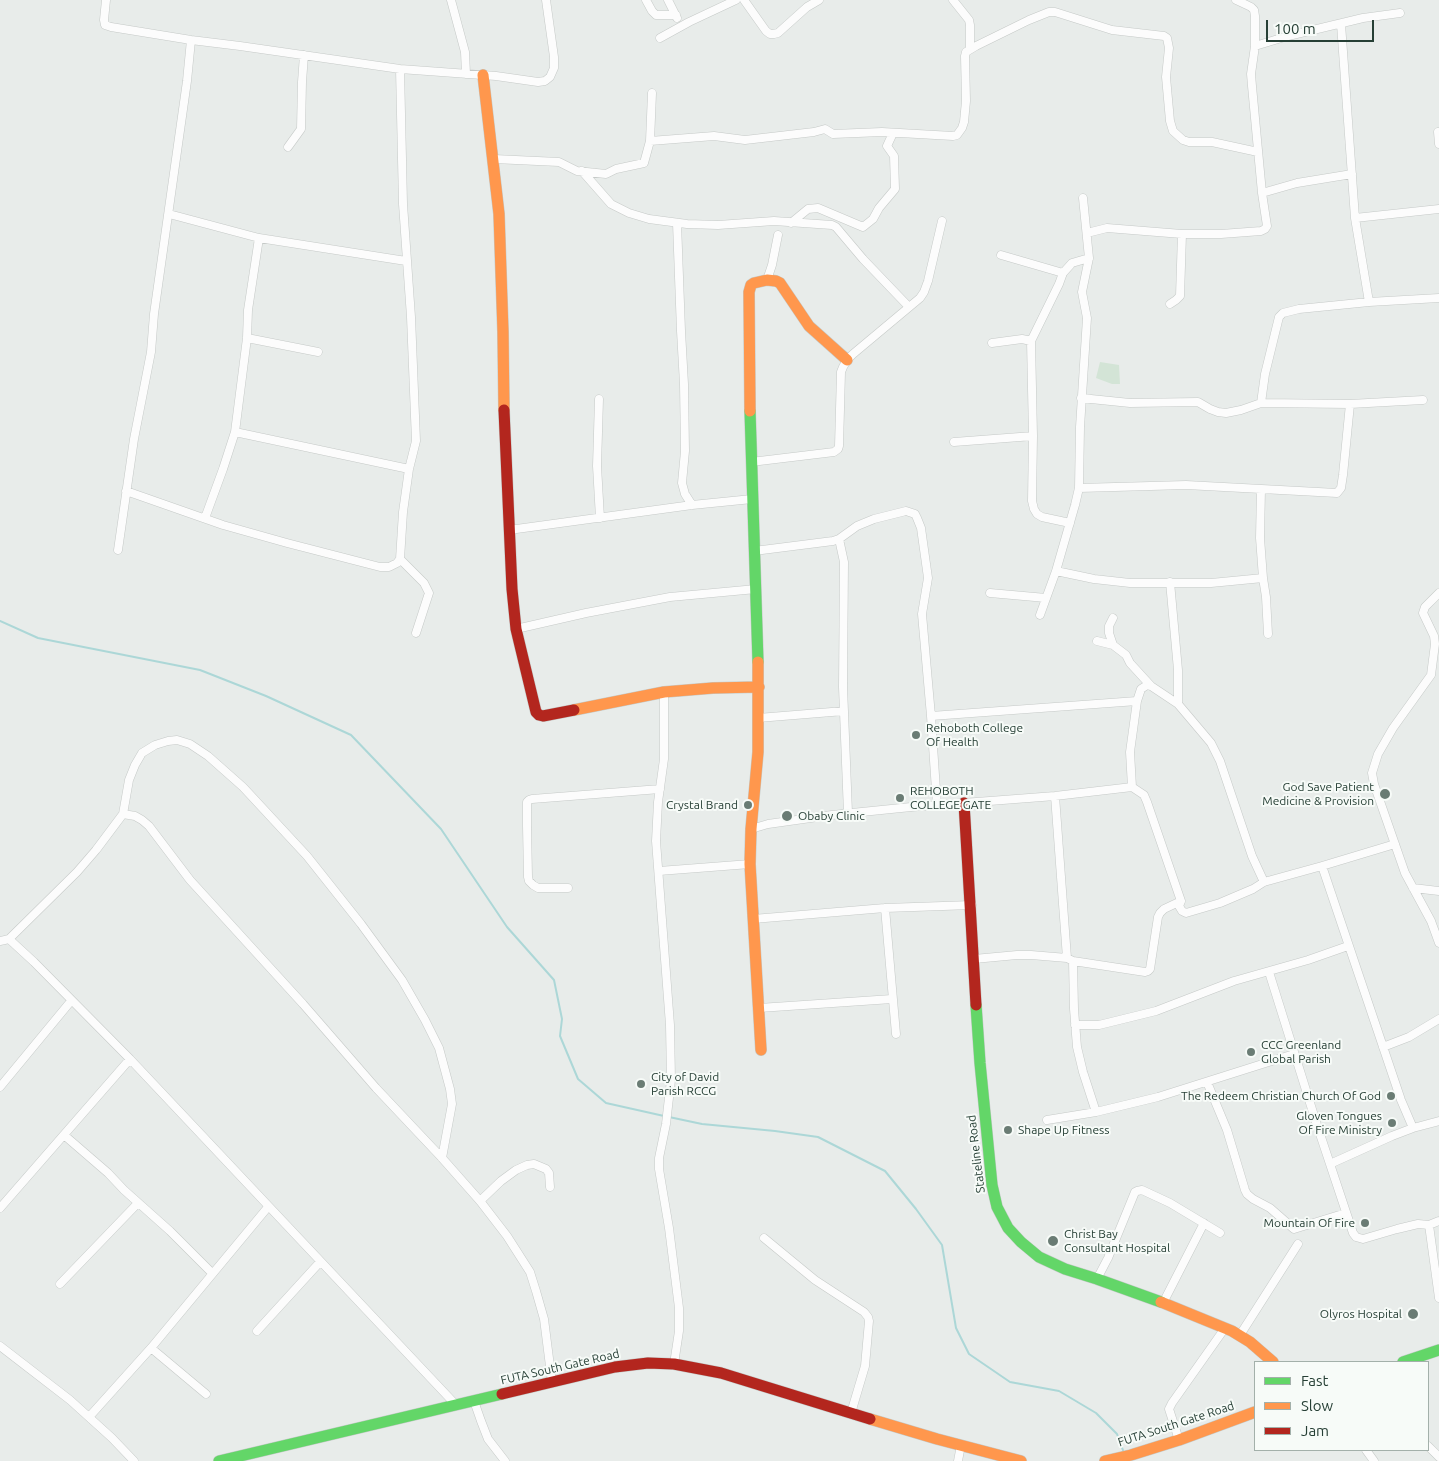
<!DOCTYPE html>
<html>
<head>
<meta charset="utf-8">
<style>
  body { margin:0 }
  #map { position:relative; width:1439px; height:1461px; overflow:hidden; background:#e8ecea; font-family:Ubuntu,sans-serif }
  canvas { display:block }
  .legend { position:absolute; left:1254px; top:1361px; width:175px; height:90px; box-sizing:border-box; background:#f7fbf8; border:1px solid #a3b0aa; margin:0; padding:6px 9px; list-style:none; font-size:15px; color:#263f35 }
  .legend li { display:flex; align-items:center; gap:10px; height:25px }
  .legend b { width:25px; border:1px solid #a3b0aa }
  .scale { position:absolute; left:1266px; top:20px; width:108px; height:22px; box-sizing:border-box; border:2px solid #263f35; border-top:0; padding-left:6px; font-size:15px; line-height:18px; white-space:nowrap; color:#263f35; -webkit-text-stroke:4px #f7fbf8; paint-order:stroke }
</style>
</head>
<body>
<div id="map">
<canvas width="1439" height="1461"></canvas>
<ul class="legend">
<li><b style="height:6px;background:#63d668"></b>Fast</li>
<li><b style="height:6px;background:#ff974d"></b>Slow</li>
<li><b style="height:6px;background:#b3261e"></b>Jam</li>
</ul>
<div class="scale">100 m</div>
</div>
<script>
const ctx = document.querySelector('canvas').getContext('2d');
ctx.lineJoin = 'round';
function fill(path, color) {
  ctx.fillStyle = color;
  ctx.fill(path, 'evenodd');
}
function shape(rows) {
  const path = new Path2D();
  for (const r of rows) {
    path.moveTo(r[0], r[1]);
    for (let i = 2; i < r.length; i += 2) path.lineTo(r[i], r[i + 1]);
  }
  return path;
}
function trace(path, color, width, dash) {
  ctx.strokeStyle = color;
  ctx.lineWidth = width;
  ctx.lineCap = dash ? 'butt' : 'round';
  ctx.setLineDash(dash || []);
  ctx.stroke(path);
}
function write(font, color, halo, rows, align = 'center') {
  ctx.font = font + ' Ubuntu,sans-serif';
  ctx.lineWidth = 4;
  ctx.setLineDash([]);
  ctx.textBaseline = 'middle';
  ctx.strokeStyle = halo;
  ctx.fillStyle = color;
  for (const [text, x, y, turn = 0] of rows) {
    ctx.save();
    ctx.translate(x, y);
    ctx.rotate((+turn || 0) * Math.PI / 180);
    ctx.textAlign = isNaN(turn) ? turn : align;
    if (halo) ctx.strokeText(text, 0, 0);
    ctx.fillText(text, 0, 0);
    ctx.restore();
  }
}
fill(shape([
  [1100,362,1119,365,1120,384,1112,384,1096,378]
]), '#d3e4d6');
trace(shape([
  [0,621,38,638,200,670,266,696,351,735,441,829,507,927,554,980,562,1019,560,1036,578,1079,606,1103,664,1116],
  [669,1117,702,1124,775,1131,818,1137,885,1171,916,1209,942,1245,956,1328,969,1354,1010,1382,1059,1391,1096,1413,1117,1434,1124,1453]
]), '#acd7d7', 2);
const street = shape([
  [106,0,104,20,105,25,111,27,191,40,240,46,400,69,496,76,538,82,545,81,550,77,554,68,554,57,546,0],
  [451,0,465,52,466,74],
  [646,0,652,11,656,15,676,15],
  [668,0,677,18],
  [744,0,766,31,770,34,774,34,778,33,807,7,819,0],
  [953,0,969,20,970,25,970,49],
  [1341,24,1355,218,1369,302],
  [660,38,689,22,736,0],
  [1255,46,1288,36,1363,18,1400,13],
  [1438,132,1439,144],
  [650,141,714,136,745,140,814,132,825,129,833,134,882,132,953,136,957,135,962,128,964,122,966,101,965,56,966,52,976,46,1029,20,1049,12,1055,12,1112,30,1164,36,1167,38,1169,48,1166,77,1170,121,1173,131,1183,140,1189,142,1212,142,1258,152],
  [288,147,301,129,302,82,304,55],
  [494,159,559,162,577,171,606,174,616,169,644,163,650,141,652,93],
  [582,171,611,204,629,213,649,219,687,224,718,225,774,221,832,225,836,227,863,259,909,307],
  [1262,193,1297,183,1352,174],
  [169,214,259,238,406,261],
  [1355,218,1439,209],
  [677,223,681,331,684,384,685,451,682,483,685,494,692,505],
  [791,223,808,209,818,208,863,227,873,219,879,208,895,189,894,156,887,146,893,133],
  [1087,233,1107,228,1182,234,1221,234,1261,231,1265,229,1267,226,1262,193,1252,86,1251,74,1255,46,1255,16,1254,10,1251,7,1236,0],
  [1001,255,1063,273],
  [767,280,772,265,778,235],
  [1170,304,1176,300,1180,296,1182,234],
  [247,338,318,352],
  [992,343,1022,339,1031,341],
  [1081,398,1130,403,1198,402,1210,409,1218,412,1226,413,1241,410,1261,403,1350,404,1423,400],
  [599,399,597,466,600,518],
  [1261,403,1265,374,1279,317,1283,313,1299,309,1369,302,1439,298],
  [235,432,409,469],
  [954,442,1033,436],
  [751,462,834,452,838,449,839,446,841,372,843,367,847,360,853,354,920,298,924,292,928,281,942,221],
  [1079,488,1186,485,1337,493,1341,488,1343,475,1350,404],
  [1261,489,1260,538,1263,578,1266,597,1268,634],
  [126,491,223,525,287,543,380,567,389,567,397,563,400,559,403,512,409,469,416,441,411,317,403,204,400,69],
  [205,518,223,469,235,432,247,338,248,310,259,238],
  [1070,523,1042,517,1037,514,1034,509,1032,501,1033,436,1031,341,1059,284,1063,273,1072,263,1089,258],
  [509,530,692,505,752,499],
  [839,539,844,562,843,687,848,813],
  [118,550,134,439,151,352,154,314,187,81,191,40],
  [754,551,833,541,839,539,857,526,874,519,906,511,915,514,917,518,921,528,928,578,922,614,931,716,937,805],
  [400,559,424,583,429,593,416,633],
  [1056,571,1094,579,1130,583,1211,583,1263,578],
  [1170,582,1178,670,1178,704,1211,743,1220,761,1252,856,1264,882],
  [990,593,1046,598],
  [1439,593,1425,607,1423,613,1434,636,1435,644,1431,675,1393,728,1378,754,1372,773,1374,784,1405,873,1431,921,1439,943],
  [1040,615,1056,571,1075,505,1079,488,1080,427,1087,318,1082,292,1089,258,1083,198],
  [1113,618,1109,626,1109,633,1113,645,1126,655,1130,663,1151,686],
  [516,629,586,613,670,597,756,589],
  [1097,641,1113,645],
  [664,692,664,759,658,802,656,841,670,1025,671,1080,666,1124,659,1158,659,1169,669,1228,679,1308,679,1331,674,1364],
  [931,716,1137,701],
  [758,718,844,711],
  [1132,787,1130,752,1137,701,1141,689,1147,685,1151,686,1178,704],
  [1055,796,1067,958],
  [123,814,135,816,142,820,149,826,190,880,303,1004,376,1088,442,1158,480,1201,507,1236,530,1272,536,1291,544,1319,552,1382],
  [751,829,768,824,832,815,911,807,1055,796,1132,787,1144,795,1147,802,1181,901,1179,906,1182,911,1186,913,1220,903,1253,889,1264,882,1322,866,1395,844],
  [1322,866,1401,1100,1413,1128],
  [659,871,750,864],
  [568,888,538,888,533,885,529,881,528,877,527,826,527,802,529,800,532,799,660,789],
  [1413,888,1439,891],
  [885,908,896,1034],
  [753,919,885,908,972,905],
  [9,939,34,962,130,1059,456,1405],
  [0,941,9,939,77,872,96,850,123,814,129,780,135,765,142,753,155,745,168,741,177,740,190,744,208,756,243,787,307,856,361,924,402,980,425,1020,439,1048,450,1089,452,1104,442,1158],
  [974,959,1017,955,1031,955,1067,958,1073,961,1145,972,1148,971,1150,969,1158,917,1160,913,1164,909,1181,901],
  [1073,961,1074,1009,1077,1047,1083,1072,1096,1112],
  [1269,972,1316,1122,1353,1233,1356,1237,1363,1239,1397,1229,1418,1224,1429,1225,1439,1221],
  [759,1008,892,999],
  [1075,1025,1099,1025,1156,1011,1234,981,1308,960,1348,946],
  [1383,1047,1409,1037,1439,1019],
  [1207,1082,1227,1130,1245,1190,1247,1194,1253,1199,1270,1208,1294,1229,1346,1213],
  [0,1087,71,1001],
  [1047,1120,1096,1112,1158,1097,1294,1054],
  [64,1135,108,1173,124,1190,170,1231,212,1273],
  [1330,1164,1392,1136,1413,1128,1439,1121],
  [480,1201,501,1181,516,1170,527,1165,534,1164,546,1169,549,1173,550,1187],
  [0,1208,130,1059],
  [1429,1225,1439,1298],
  [764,1238,815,1280,864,1312,868,1317,869,1321,865,1366,851,1413],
  [1097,1279,1108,1258,1135,1192,1137,1191,1142,1190,1170,1203,1220,1233],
  [60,1284,138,1203],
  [1163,1303,1204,1223],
  [257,1331,320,1262],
  [1240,1335,1298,1244],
  [0,1346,70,1400,112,1438,134,1461],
  [151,1348,206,1394],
  [474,1401,481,1421,488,1439,505,1461],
  [89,1417,151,1348,268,1207],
  [1179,1440,1169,1409,1172,1403,1225,1328],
  [1428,1446,1439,1457],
  [1366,1450,1374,1461],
  [958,1461,961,1445]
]);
const fast = shape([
  [750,411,758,662],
  [976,1005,980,1063,992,1185,997,1207,1008,1228,1021,1242,1039,1257,1065,1269,1097,1279,1161,1302],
  [1403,1362,1439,1350],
  [219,1461,502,1394]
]);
const slow = shape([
  [483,75,499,214,503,332,504,410],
  [750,411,749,292,751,285,754,283,767,280,776,281,780,283,809,326,847,360],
  [758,662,758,752,751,829,750,864,761,1050],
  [574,710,664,692,713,688,759,687],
  [1161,1302,1232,1331,1250,1342,1273,1362],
  [870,1419,937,1439,1021,1461],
  [1105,1461,1131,1455,1179,1440,1255,1412]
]);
const jam = shape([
  [504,410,512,589,516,629,536,712,539,715,543,716,574,710],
  [964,803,976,1005],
  [502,1394,615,1367,648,1363,674,1364,721,1373,870,1419]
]);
trace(street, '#c5c9c7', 9);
trace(fast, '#c4c9c7', 12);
trace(slow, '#c4c9c7', 12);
trace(jam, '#c4c9c7', 12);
trace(street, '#fcfcfc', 8);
trace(fast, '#63d668', 11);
trace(slow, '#ff974d', 11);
trace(jam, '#b3261e', 11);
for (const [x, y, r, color] of [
  [916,735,5,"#6a7c74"],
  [1385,794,6,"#6a7c74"],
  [900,798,5,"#6a7c74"],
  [748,805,5,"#6a7c74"],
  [787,816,6,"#6a7c74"],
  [1251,1052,5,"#6a7c74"],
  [641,1084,5,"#6a7c74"],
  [1391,1096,5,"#6a7c74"],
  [1392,1123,5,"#6a7c74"],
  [1008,1130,5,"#6a7c74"],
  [1365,1223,5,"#6a7c74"],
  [1053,1241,6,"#6a7c74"],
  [1413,1314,6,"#6a7c74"]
]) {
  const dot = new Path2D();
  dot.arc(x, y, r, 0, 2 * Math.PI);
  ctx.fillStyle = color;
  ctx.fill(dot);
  trace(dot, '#f7fbf8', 2);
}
write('12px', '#263f35', '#f7fbf8', [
  ["Rehoboth College",926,728],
  ["Of Health",926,742],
  ["God Save Patient",1374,787,"right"],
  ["Medicine & Provision",1374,801,"right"],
  ["REHOBOTH",910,791],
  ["COLLEGE GATE",910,805],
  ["Crystal Brand",738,805,"right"],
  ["Obaby Clinic",798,816],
  ["CCC Greenland",1261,1045],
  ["Global Parish",1261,1059],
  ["City of David",651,1077],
  ["Parish RCCG",651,1091],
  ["The Redeem Christian Church Of God",1381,1096,"right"],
  ["Gloven Tongues",1382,1116,"right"],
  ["Of Fire Ministry",1382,1130,"right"],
  ["Shape Up Fitness",1018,1130],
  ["Mountain Of Fire",1355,1223,"right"],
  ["Christ Bay",1064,1234],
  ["Consultant Hospital",1064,1248],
  ["Olyros Hospital",1402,1314,"right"]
], 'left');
write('12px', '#263f35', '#f7fbf8', [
  ["Stateline Road",976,1154,-97],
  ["FUTA South Gate Road",560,1367,-13],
  ["FUTA South Gate Road",1176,1424,-18]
]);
</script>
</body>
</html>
